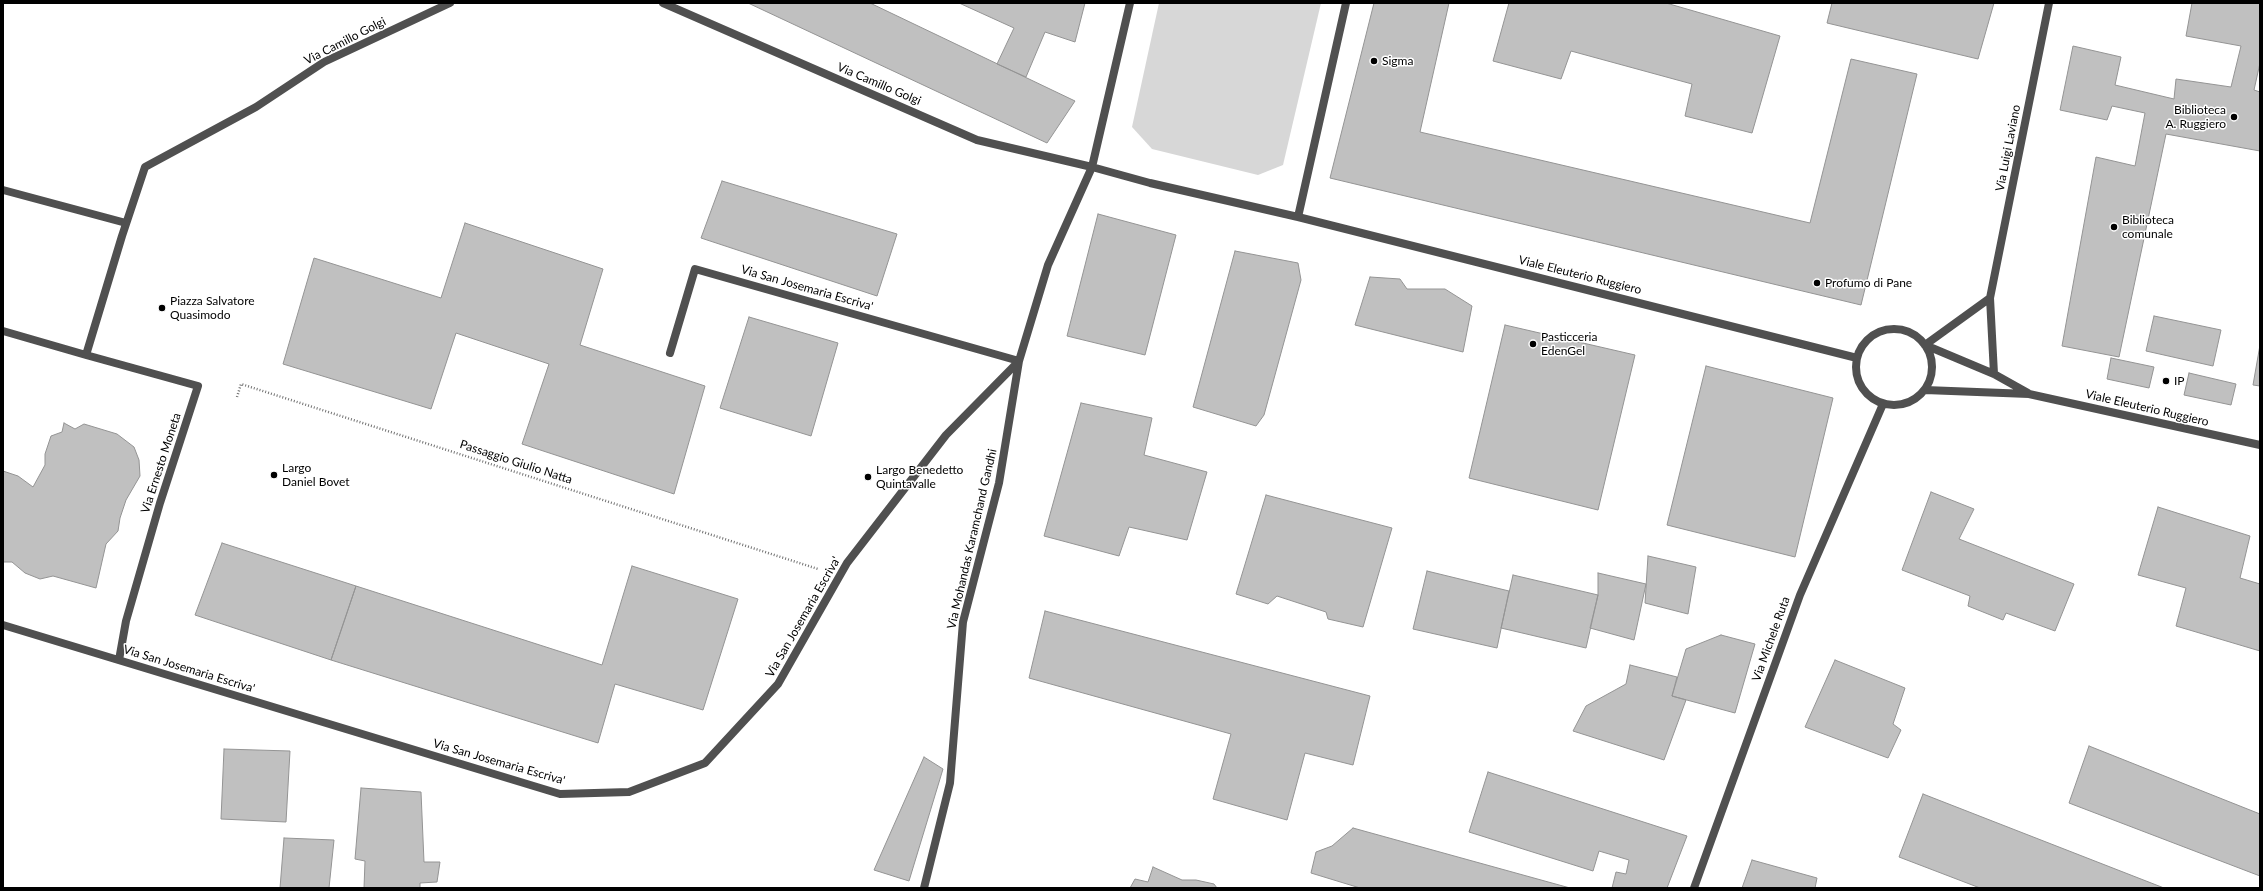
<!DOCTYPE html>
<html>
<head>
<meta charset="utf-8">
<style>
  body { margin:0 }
  #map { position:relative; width:2263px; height:891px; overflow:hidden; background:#fff; font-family:Lato,sans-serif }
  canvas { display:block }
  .frame { position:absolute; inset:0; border:4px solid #000; pointer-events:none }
</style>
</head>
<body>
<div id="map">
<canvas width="2263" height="891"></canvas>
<div class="frame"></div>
</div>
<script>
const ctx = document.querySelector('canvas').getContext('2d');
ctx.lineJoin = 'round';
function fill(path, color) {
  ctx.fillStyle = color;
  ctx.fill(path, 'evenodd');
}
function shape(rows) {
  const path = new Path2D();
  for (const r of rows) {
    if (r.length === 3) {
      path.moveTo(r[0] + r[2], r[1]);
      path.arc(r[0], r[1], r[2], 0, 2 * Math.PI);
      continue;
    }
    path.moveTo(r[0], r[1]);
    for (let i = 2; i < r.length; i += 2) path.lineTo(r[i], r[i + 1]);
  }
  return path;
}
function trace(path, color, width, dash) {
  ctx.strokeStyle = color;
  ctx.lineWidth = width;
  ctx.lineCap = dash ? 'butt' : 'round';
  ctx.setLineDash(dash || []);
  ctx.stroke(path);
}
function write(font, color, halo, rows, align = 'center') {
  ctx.font = font + ' Lato,sans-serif';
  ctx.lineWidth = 3;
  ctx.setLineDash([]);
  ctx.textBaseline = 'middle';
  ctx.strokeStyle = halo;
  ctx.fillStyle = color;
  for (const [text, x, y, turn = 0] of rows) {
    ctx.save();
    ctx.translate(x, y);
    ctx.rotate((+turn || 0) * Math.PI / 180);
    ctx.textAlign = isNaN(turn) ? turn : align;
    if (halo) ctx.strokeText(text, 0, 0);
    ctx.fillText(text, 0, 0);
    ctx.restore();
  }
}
fill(shape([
  [1159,3,1321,3,1283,165,1258,175,1152,149,1132,127]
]), '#d7d7d7');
const building = shape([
  [748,3,870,3,1075,101,1047,143,748,3],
  [959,3,1085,3,1075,42,1045,32,1026,77,997,64,1014,28,959,3],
  [1374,3,1449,3,1420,132,1810,223,1851,59,1917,74,1861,305,1330,178,1374,3],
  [1509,3,1666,3,1780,36,1752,133,1685,116,1692,84,1571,51,1561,79,1493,61,1509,3],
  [1832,3,1994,3,1978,59,1827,23,1832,3],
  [2192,3,2260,3,2260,63,2254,90,2260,92,2260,151,2166,134,2119,357,2062,346,2096,157,2135,166,2145,113,2112,106,2107,120,2060,110,2073,46,2121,57,2115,85,2174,99,2176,79,2231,87,2241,46,2186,36,2192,3],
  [722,181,897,234,877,296,701,238,722,181],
  [1098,214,1176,235,1145,355,1067,336,1098,214],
  [465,223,603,269,580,345,705,386,674,494,522,444,549,364,456,333,431,409,283,364,314,258,441,298,465,223],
  [1235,251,1298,263,1301,280,1264,415,1256,426,1193,407,1235,251],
  [1370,277,1400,279,1407,289,1445,289,1472,306,1463,352,1355,325,1370,277],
  [2154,316,2221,330,2213,366,2146,351,2154,316],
  [749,317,838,343,811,436,720,408,749,317],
  [1505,325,1635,355,1598,510,1469,478,1505,325],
  [2260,345,2260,386,2253,385,2260,345],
  [2111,358,2154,367,2149,388,2107,379,2111,358],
  [1706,366,1833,398,1795,557,1667,525,1706,366],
  [2189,373,2236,384,2231,405,2184,395,2189,373],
  [1081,403,1152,418,1144,455,1207,472,1187,540,1129,527,1119,556,1044,536,1081,403],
  [64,423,75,429,84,424,117,434,134,447,139,460,140,476,126,500,120,518,118,531,106,544,96,588,53,576,40,579,25,573,12,562,3,562,3,471,18,476,33,487,45,465,45,454,51,436,62,432,64,423],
  [1931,492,1974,509,1959,539,2074,584,2055,631,2006,613,2003,620,1968,606,1970,596,1902,570,1931,492],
  [1266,495,1392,528,1363,627,1328,619,1326,612,1277,596,1268,604,1236,594,1266,495],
  [2158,507,2250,536,2240,578,2260,584,2260,651,2176,626,2186,588,2138,575,2158,507],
  [222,543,356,586,331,660,195,615,222,543],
  [1648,556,1696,567,1688,614,1645,603,1648,556],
  [632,566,738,599,703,710,615,684,598,743,331,660,356,586,602,665,632,566],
  [1427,571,1509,591,1497,648,1413,629,1427,571],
  [1598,573,1646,584,1634,640,1590,628,1598,595,1598,573],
  [1513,575,1598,595,1586,648,1501,628,1513,575],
  [1045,611,1370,696,1353,765,1305,753,1287,820,1213,799,1231,734,1029,678,1045,611],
  [1721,635,1755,644,1735,713,1672,696,1686,649,1721,635],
  [1835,660,1905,688,1893,724,1901,730,1888,758,1805,727,1835,660],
  [1630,665,1677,677,1672,696,1686,700,1664,760,1573,731,1586,706,1626,684,1630,665],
  [2089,746,2260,814,2260,876,2069,803,2089,746],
  [224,749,290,751,286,822,221,819,224,749],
  [924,757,943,769,909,881,874,870,924,757],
  [1488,772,1687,836,1667,888,1612,888,1616,872,1626,874,1629,860,1599,851,1593,871,1469,832,1488,772],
  [361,788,421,792,424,862,440,862,437,882,420,883,420,888,364,888,365,861,355,859,361,788],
  [1923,794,2164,888,1980,888,1899,857,1923,794],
  [1353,828,1570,888,1360,888,1311,873,1316,852,1332,846,1353,828],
  [284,838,334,840,329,888,280,888,284,838],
  [1752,860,1817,878,1815,888,1742,888,1752,860],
  [1153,867,1182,880,1196,880,1214,884,1217,888,1130,888,1135,879,1148,882,1153,867]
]);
fill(building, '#c0c0c0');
trace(building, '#949494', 1);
trace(shape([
  [237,397,241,384,818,569]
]), '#727272', 2.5, [1, 2]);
trace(shape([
  [1130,3,1092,167,1150,183,1298,217,1857,358],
  [3,190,126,223],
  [1298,217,1346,3],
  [1990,298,1994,374],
  [1894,367,38],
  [3,331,86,355,122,236,145,167,256,107,324,62,450,3],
  [1925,345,1990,298,2049,3],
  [1925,345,1994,374,2028,393],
  [670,353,695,269,1019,361,999,483,963,622,950,783,924,888],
  [86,355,198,386,160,503,126,621,119,660],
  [1925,390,2029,394,2260,445],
  [3,625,560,794,629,792,705,763,778,684,847,563,946,435,1019,361,1048,265,1092,167,977,140,663,3],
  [1694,888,1800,595,1883,404]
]), '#505050', 8);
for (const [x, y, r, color] of [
  [1374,61,4,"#000"],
  [2234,117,4,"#000"],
  [2114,227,4,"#000"],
  [1817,283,4,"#000"],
  [162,308,4,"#000"],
  [1533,344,4,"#000"],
  [2166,381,4,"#000"],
  [274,475,4,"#000"],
  [868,477,4,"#000"]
]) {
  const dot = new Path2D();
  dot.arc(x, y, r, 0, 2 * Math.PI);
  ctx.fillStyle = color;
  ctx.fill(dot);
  trace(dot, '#fff', 1.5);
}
write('12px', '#000', '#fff', [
  ["Via Camillo Golgi",345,41,-27],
  ["Via Camillo Golgi",879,84,23],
  ["Via Luigi Laviano",2008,148,-79],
  ["Viale Eleuterio Ruggiero",1580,275,14],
  ["Via San Josemaria Escriva'",807,288,16],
  ["Viale Eleuterio Ruggiero",2147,408,13],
  ["Passaggio Giulio Natta",516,462,18],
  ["Via Ernesto Moneta",161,463,-72],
  ["Via Mohandas Karamchand Gandhi",972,539,-77],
  ["Via San Josemaria Escriva'",803,617,-60],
  ["Via Michele Ruta",1771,639,-70],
  ["Via San Josemaria Escriva'",189,669,17],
  ["Via San Josemaria Escriva'",499,762,16]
]);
write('12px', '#000', '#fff', [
  ["Sigma",1382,61],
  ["Biblioteca",2226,110,"right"],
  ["A. Ruggiero",2226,124,"right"],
  ["Biblioteca",2122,220],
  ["comunale",2122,234],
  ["Profumo di Pane",1825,283],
  ["Piazza Salvatore",170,301],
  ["Quasimodo",170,315],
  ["Pasticceria",1541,337],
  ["EdenGel",1541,351],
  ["IP",2174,381],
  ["Largo",282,468],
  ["Daniel Bovet",282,482],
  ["Largo Benedetto",876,470],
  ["Quintavalle",876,484]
], 'left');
</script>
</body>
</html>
